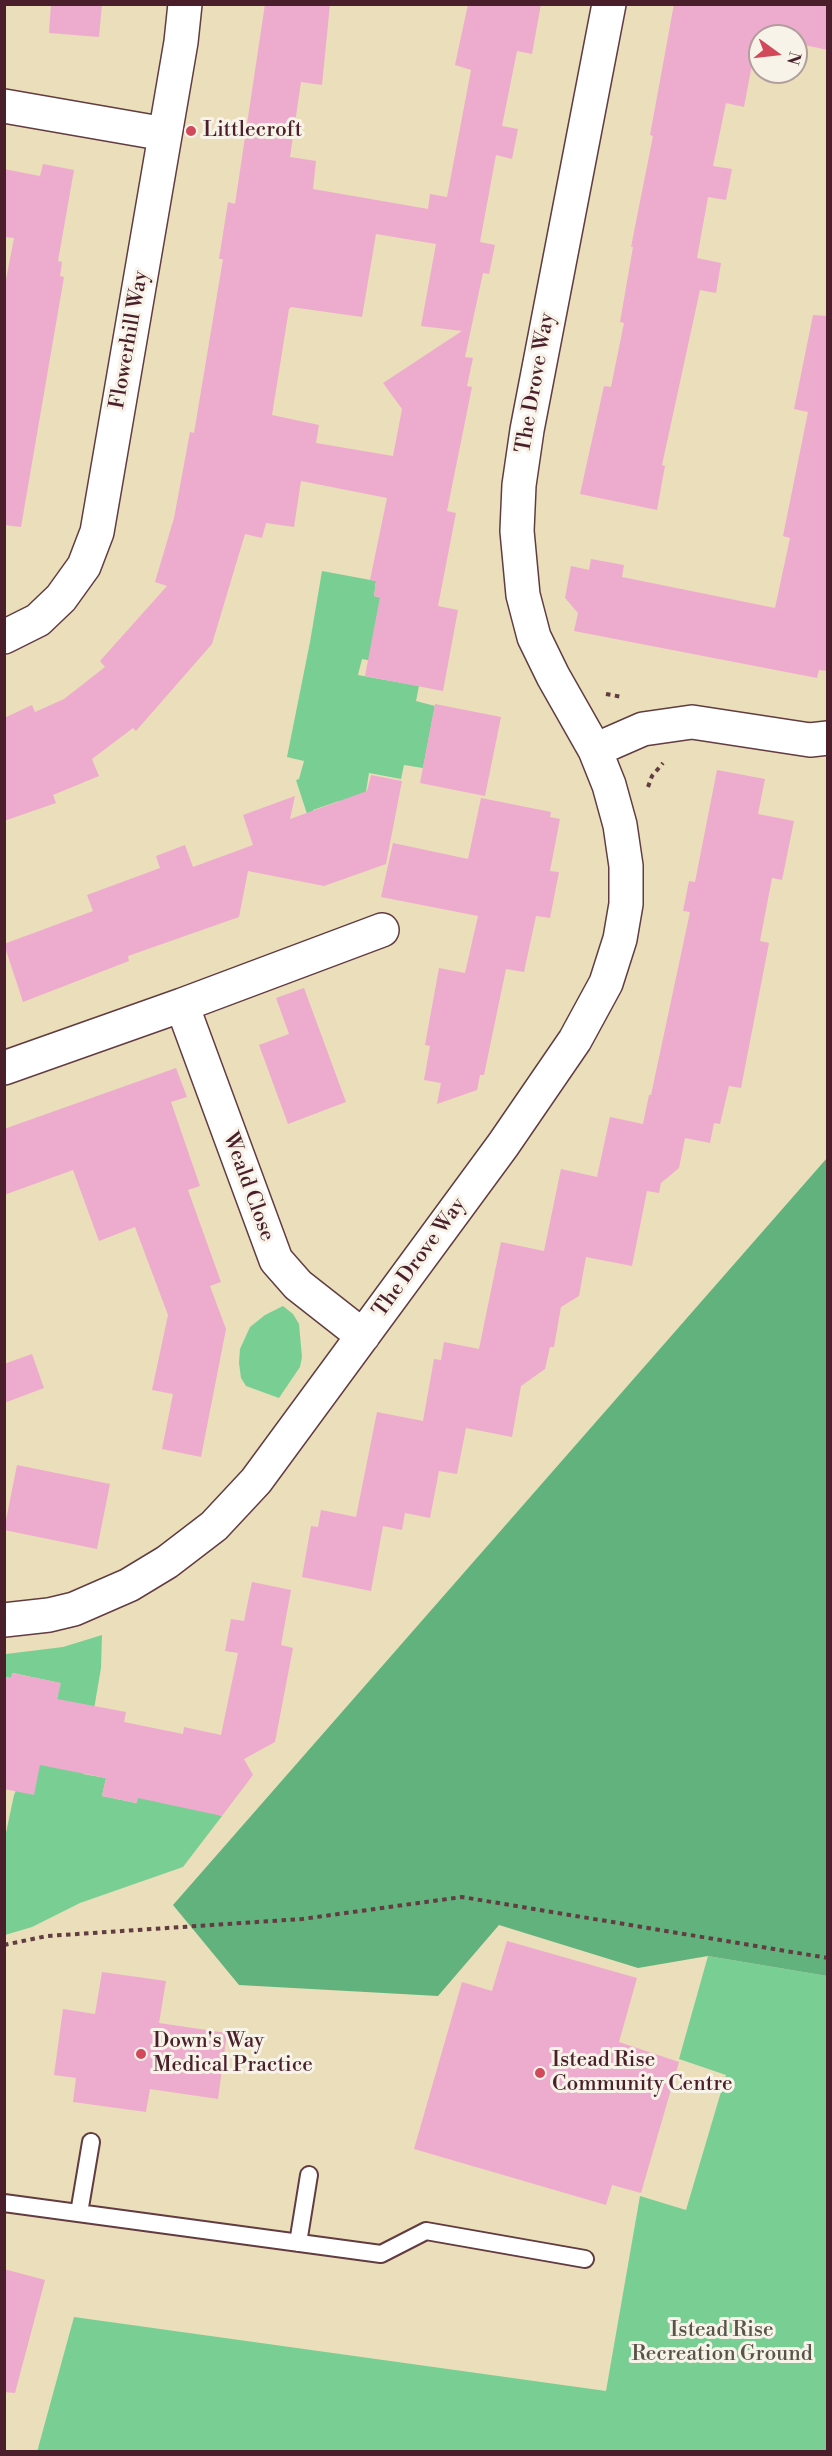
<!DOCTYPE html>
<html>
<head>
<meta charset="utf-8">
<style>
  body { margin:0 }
  #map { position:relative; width:832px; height:2456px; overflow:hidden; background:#ebdebb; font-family:"Libre Bodoni",serif }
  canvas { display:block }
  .frame { position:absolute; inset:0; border:6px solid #4a1f2b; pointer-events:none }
  .north { position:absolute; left:748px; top:24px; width:60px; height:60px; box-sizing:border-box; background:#f7f3e8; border:2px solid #b29e9c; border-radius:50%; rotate:105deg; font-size:16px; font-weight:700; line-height:24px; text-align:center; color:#4a1f2b }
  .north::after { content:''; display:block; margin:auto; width:21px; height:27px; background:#d1495b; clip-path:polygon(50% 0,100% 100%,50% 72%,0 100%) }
</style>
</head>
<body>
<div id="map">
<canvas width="832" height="2456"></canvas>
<div class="frame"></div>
<div class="north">N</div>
</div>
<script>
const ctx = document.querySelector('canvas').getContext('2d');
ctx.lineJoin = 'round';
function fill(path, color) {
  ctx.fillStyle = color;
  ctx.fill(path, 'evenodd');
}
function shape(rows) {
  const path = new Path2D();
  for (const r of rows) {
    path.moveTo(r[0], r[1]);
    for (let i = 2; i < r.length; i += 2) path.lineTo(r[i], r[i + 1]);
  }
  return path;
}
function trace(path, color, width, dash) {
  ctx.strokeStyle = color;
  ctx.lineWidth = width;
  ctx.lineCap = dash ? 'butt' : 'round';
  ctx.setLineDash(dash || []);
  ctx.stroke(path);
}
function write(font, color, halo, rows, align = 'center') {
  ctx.font = font + ' "Libre Bodoni",serif';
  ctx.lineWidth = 6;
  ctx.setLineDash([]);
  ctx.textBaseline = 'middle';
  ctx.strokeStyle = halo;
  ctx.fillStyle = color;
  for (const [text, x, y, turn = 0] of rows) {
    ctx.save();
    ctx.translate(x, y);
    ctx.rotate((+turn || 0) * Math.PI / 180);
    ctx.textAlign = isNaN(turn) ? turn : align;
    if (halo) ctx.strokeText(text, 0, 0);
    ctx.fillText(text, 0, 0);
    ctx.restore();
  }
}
fill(shape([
  [322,571,376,581,374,596,390,600,378,662,362,659,358,675,419,686,416,701,435,706,423,768,404,765,401,779,369,773,362,817,339,801,313,810,316,818,308,817,296,780,299,779,304,761,287,757,310,642],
  [283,1306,293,1314,299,1324,302,1357,300,1367,279,1398,246,1386,241,1378,239,1363,240,1349,250,1327,265,1315],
  [102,1635,101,1668,83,1774,106,1778,102,1796,136,1803,140,1787,222,1816,183,1867,80,1903,32,1927,5,1935,4,1842,14,1795,51,1710,55,1711,60,1683,13,1673,11,1678,5,1677,6,1654,63,1647],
  [708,1956,827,1976,827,2451,37,2452,74,2317,606,2391,640,2196,686,2210,726,2075,679,2059]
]), '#79cf93');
fill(shape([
  [827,1158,827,1976,708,1956,638,1968,499,1925,438,1996,239,1985,173,1905]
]), '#62b27d');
fill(shape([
  [51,4,102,4,99,37,49,33],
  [265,4,330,4,322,85,301,82,290,157,316,161,313,189,428,209,430,194,447,197,471,70,455,65,468,4,541,4,532,54,517,51,502,126,518,129,512,159,496,155,480,242,495,245,489,274,483,273,465,357,473,358,467,386,472,387,447,511,456,513,438,606,458,610,443,691,365,676,380,597,374,596,376,581,370,580,387,498,301,481,294,527,266,523,262,538,245,534,212,644,136,731,133,728,92,759,99,776,53,795,56,803,4,821,4,718,32,705,35,712,64,699,105,667,100,661,167,586,155,582,174,518,190,432,194,433,223,259,219,259,228,202,235,204],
  [376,234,436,244,421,326,462,331,383,383,402,409,393,456,316,443,319,425,272,415,289,309,291,307,362,317],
  [674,4,828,4,828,50,799,44,796,50,796,36,760,36,760,44,756,43,744,107,726,103,713,166,732,169,726,200,708,197,697,258,721,263,716,293,700,290,662,465,665,466,657,510,580,494,604,386,611,387,624,323,620,322,633,247,631,247,653,136,650,135],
  [43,164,74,170,58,261,62,262,60,276,64,277,21,527,4,525,4,290,14,238,4,237,4,169,40,176],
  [813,315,828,316,828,671,819,670,817,678,574,631,578,613,565,598,571,566,589,570,591,559,624,565,622,577,775,608,790,538,783,536,808,412,794,409],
  [435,704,501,717,485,796,420,783],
  [717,770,765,779,758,814,794,821,782,880,772,878,760,941,769,943,741,1088,729,1086,720,1124,714,1123,710,1143,685,1138,679,1168,661,1183,659,1193,647,1191,632,1266,586,1257,579,1296,561,1307,554,1347,550,1347,545,1369,521,1386,512,1437,466,1428,457,1474,439,1471,430,1518,405,1513,402,1530,383,1526,371,1591,302,1577,311,1526,318,1527,321,1510,356,1517,377,1412,423,1421,434,1359,441,1360,444,1342,479,1349,501,1242,544,1251,561,1169,597,1177,610,1117,643,1124,649,1095,651,1095,690,912,683,911,689,881,695,882],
  [371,775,402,781,386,864,324,886,248,871,239,917,128,956,129,961,23,1002,4,944,93,911,87,895,160,868,156,856,185,845,193,867,253,845,243,815,295,796,290,819,367,791],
  [481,798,551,812,550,817,560,819,550,871,559,872,550,918,536,916,524,972,506,969,484,1075,480,1075,477,1090,437,1104,441,1083,424,1080,430,1046,425,1045,439,968,465,973,478,916,381,897,393,843,468,859],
  [304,988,346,1102,288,1124,259,1045,289,1034,276,998],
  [176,1068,187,1097,171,1102,200,1186,188,1190,221,1282,210,1286,226,1329,201,1457,162,1449,173,1394,152,1390,168,1315,135,1227,99,1241,73,1170,4,1195,4,1129],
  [32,1354,44,1388,4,1403,4,1364],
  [17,1465,110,1484,97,1549,4,1530],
  [252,1582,291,1590,281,1645,293,1648,275,1742,244,1759,253,1775,222,1816,138,1798,137,1803,102,1796,106,1778,40,1765,34,1795,4,1789,4,1677,11,1678,12,1673,61,1683,57,1699,126,1712,124,1722,183,1734,184,1727,221,1735,238,1653,225,1651,231,1619,244,1621],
  [507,1941,637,1978,619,2042,679,2062,641,2193,612,2185,606,2205,414,2149,462,1982,492,1991],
  [102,1972,166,1981,159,2023,227,2033,218,2099,150,2089,146,2112,73,2102,76,2078,54,2075,63,2009,95,2014],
  [4,2269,45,2280,15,2393,4,2392]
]), '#edaccd');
const lane = shape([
  [4,2203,381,2254,426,2231,585,2259],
  [79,2213,91,2142],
  [298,2243,309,2175]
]);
const street = shape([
  [4,106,165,134],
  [4,637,38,620,61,598,84,566,97,532,181,42,185,4],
  [595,750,643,729,692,722,810,740,828,738],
  [182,1005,382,930],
  [4,1068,182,1005,276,1260,298,1285,363,1336],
  [4,1620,49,1615,74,1609,129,1585,167,1562,214,1526,256,1481,503,1145,575,1040,606,983,620,939,626,904,626,866,620,825,609,785,595,750,553,676,534,637,523,595,517,531,519,485,527,430,609,4]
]);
trace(lane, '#623c41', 20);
trace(street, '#623c41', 36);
trace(shape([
  [606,694,622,697],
  [648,787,652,776,663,763],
  [4,1945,47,1936,302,1919,462,1897,828,1958]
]), '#623c41', 4, [4.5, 4.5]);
trace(lane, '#fff', 16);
trace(street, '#fff', 33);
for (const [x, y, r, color] of [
  [191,131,6,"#d1495b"],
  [141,2054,6,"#d1495b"],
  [540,2073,6,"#d1495b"]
]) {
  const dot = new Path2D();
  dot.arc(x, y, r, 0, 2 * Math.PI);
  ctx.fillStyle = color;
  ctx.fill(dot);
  trace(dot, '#f7f3e8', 2);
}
write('21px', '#4a1f2b', '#f7f3e8', [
  ["Littlecroft",203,131],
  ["Down's Way",153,2042],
  ["Medical Practice",153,2066],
  ["Istead Rise",552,2061],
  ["Community Centre",552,2085]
], 'left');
write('21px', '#4a1f2b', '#f7f3e8', [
  ["Flowerhill Way",130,340,-80],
  ["The Drove Way",536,383,-80],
  ["Weald Close",248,1187,70],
  ["The Drove Way",420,1258,-54]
]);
write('21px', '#58544a', '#f7f3e8', [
  ["Istead Rise",722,2331],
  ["Recreation Ground",722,2355]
]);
</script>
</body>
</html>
